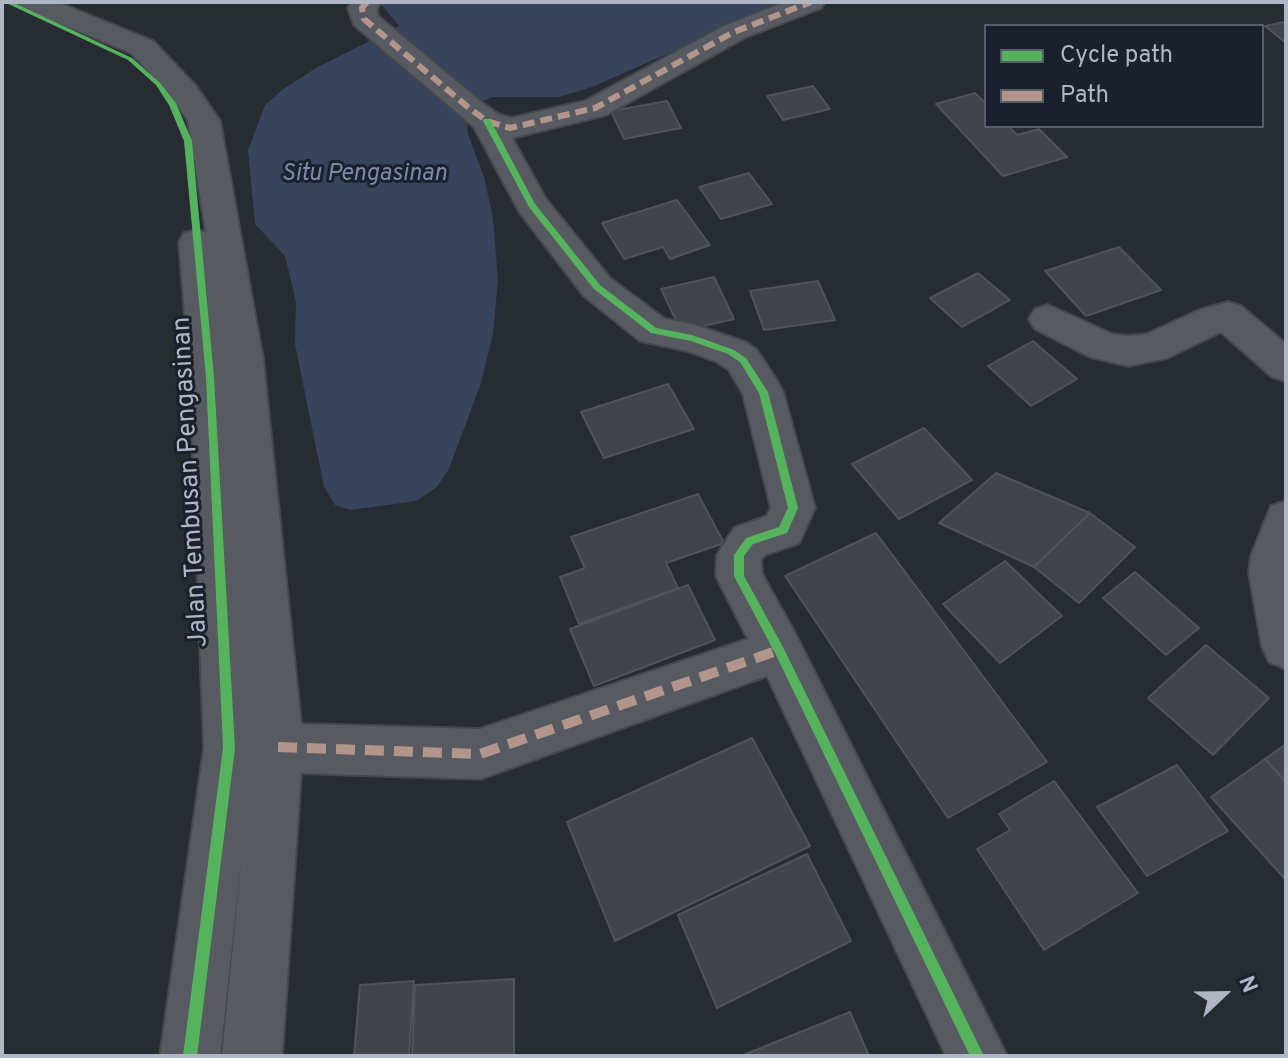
<!DOCTYPE html>
<html>
<head>
<meta charset="utf-8">
<style>
  body { margin:0 }
  #map { position:relative; width:1288px; height:1058px; overflow:hidden; background:#272b32; font-family:Overpass,sans-serif }
  canvas { display:block }
  .frame { position:absolute; inset:0; border:4px solid #b0b7c4; pointer-events:none }
  .legend { position:absolute; left:984px; top:24px; width:280px; height:104px; box-sizing:border-box; background:#1b212c; border:2px solid #575d69; margin:0; padding:10px 14px; list-style:none; font-size:24px; color:#b0b7c4 }
  .legend li { display:flex; align-items:center; gap:16px; height:40px }
  .legend b { width:40px; border:2px solid #575d69 }
  .north { position:absolute; left:1184px; top:954px; width:80px; height:80px; -webkit-text-stroke:6px #1b212c; paint-order:stroke; rotate:68deg; font-size:22px; font-weight:700; line-height:32px; text-align:center; color:#b0b7c4 }
  .north::after { content:''; display:block; margin:auto; width:28px; height:36px; background:#b0b7c4; clip-path:polygon(50% 0,100% 100%,50% 72%,0 100%) }
</style>
</head>
<body>
<div id="map">
<canvas width="1288" height="1058"></canvas>
<div class="frame"></div>
<ul class="legend">
<li><b style="height:10px;background:#56b35d"></b>Cycle path</li>
<li><b style="height:10px;background:#b2968c"></b>Path</li>
</ul>
<div class="north">N</div>
</div>
<script>
const ctx = document.querySelector('canvas').getContext('2d');
ctx.lineJoin = 'round';
function fill(path, color) {
  ctx.fillStyle = color;
  ctx.fill(path, 'evenodd');
}
function shape(rows) {
  const path = new Path2D();
  for (const r of rows) {
    path.moveTo(r[0], r[1]);
    for (let i = 2; i < r.length; i += 2) path.lineTo(r[i], r[i + 1]);
  }
  return path;
}
function trace(path, color, width, dash) {
  ctx.strokeStyle = color;
  ctx.lineWidth = width;
  ctx.lineCap = dash ? 'butt' : 'round';
  ctx.setLineDash(dash || []);
  ctx.stroke(path);
}
function write(font, color, halo, rows, align = 'center') {
  ctx.font = font + ' Overpass,sans-serif';
  ctx.lineWidth = 6;
  ctx.setLineDash([]);
  ctx.textBaseline = 'middle';
  ctx.strokeStyle = halo;
  ctx.fillStyle = color;
  for (const [text, x, y, turn = 0] of rows) {
    ctx.save();
    ctx.translate(x, y);
    ctx.rotate((+turn || 0) * Math.PI / 180);
    ctx.textAlign = isNaN(turn) ? turn : align;
    if (halo) ctx.strokeText(text, 0, 0);
    ctx.fillText(text, 0, 0);
    ctx.restore();
  }
}
fill(shape([
  [379,2,785,2,592,87,559,97,493,97,465,108,468,134,484,177,493,218,498,280,493,334,481,383,449,469,437,487,416,501,351,510,335,505,324,487,295,344,296,302,285,256,255,224,248,150,265,105,282,90,316,68,399,26]
]), '#37445c');
const building = shape([
  [1284,22,1286,23,1286,43,1265,26,1284,22],
  [813,86,830,109,783,120,767,96,813,86],
  [975,93,986,104,986,126,1008,126,1017,135,1039,129,1067,157,1003,176,936,104,975,93],
  [667,101,681,128,624,139,611,111,667,101],
  [749,173,772,204,721,219,699,187,749,173],
  [677,200,710,245,670,259,663,247,624,259,602,223,677,200],
  [1119,247,1161,290,1086,316,1045,271,1119,247],
  [978,273,1010,300,962,327,930,298,978,273],
  [714,277,734,319,681,331,661,289,714,277],
  [818,281,835,320,764,330,750,291,818,281],
  [1033,341,1077,379,1031,406,988,366,1033,341],
  [668,384,694,429,604,458,581,412,668,384],
  [924,428,972,480,899,519,852,464,924,428],
  [996,473,1090,513,1034,567,939,523,996,473],
  [698,494,724,543,666,563,678,588,579,624,560,577,585,568,571,537,698,494],
  [1090,513,1135,547,1079,603,1034,567,1090,513],
  [876,533,1047,762,948,818,785,576,876,533],
  [1005,561,1062,616,1000,663,943,604,1005,561],
  [1135,572,1199,628,1166,655,1103,598,1135,572],
  [688,585,715,640,594,686,570,629,688,585],
  [1206,645,1269,698,1213,755,1148,698,1206,645],
  [752,738,810,846,615,941,567,822,752,738],
  [1286,744,1286,782,1265,759,1286,744],
  [1265,759,1286,782,1286,880,1211,797,1265,759],
  [1177,765,1228,831,1147,876,1097,807,1177,765],
  [1054,781,1138,893,1044,950,977,849,1010,830,999,814,1054,781],
  [807,854,851,941,717,1008,678,915,807,854],
  [514,979,514,1056,412,1056,415,985,514,979],
  [414,981,409,1056,354,1056,360,985,414,981],
  [850,1012,869,1056,741,1056,850,1012]
]);
fill(building, '#41454b');
trace(building, '#4f535a', 2);
const street = shape([
  [18,2,57,2,153,41,195,85,220,121,263,359,301,724,480,729,748,639,716,576,717,555,734,528,767,516,771,508,743,394,729,370,717,362,688,351,640,341,584,296,520,213,474,127,354,25,348,8,352,2,381,2,377,9,378,16,480,101,498,114,511,118,585,101,724,26,785,2,825,2,821,8,744,38,606,115,512,138,546,199,610,278,665,319,692,324,745,342,757,350,777,381,783,392,815,508,799,543,765,555,761,560,762,574,796,635,1007,1056,946,1056,767,676,480,779,301,773,282,1056,222,1056,242,854,220,1056,160,1056,204,748,190,377,179,242,184,233,197,230,206,232,188,121,173,98,131,53,22,8,18,2],
  [1228,302,1241,306,1286,344,1286,381,1272,377,1221,332,1167,358,1128,366,1090,357,1035,329,1029,319,1035,309,1048,305,1112,334,1128,336,1147,334,1199,310,1228,302],
  [1286,501,1286,669,1269,662,1262,647,1249,573,1251,556,1271,506,1286,501]
]);
trace(street, '#44474d', 4);
fill(street, '#575a61');
trace(shape([
  [367,2,362,8,364,19,469,108,487,121,510,128,595,108,734,32,811,2]
]), '#b2968c', 6, [12, 6]);
trace(shape([
  [278,747,480,754,779,650,776,645]
]), '#b2968c', 10, [19, 10]);
fill(shape([
  [4,2,12,2,132,58,160,83,176,103,192,141,214,377,235,748,197,1056,183,1056,223,748,206,377,184,141,169,105,156,85,128,60,4,2],
  [484,119,490,119,491,121,535,204,600,285,656,328,692,335,734,350,746,358,768,392,798,508,787,533,753,544,744,556,744,576,783,647,984,1056,970,1056,775,653,734,576,734,555,746,538,779,527,788,508,759,393,740,362,728,354,691,341,651,333,594,289,529,207,483,121,484,119]
]), '#56b35d');
write('italic 24px', '#7b8caa', '#1b212c', [
  ["Situ Pengasinan",364,175]
]);
write('26px', '#b0b7c4', '#1b212c', [
  ["Jalan Tembusan Pengasinan",192,482,-93]
]);
</script>
</body>
</html>
